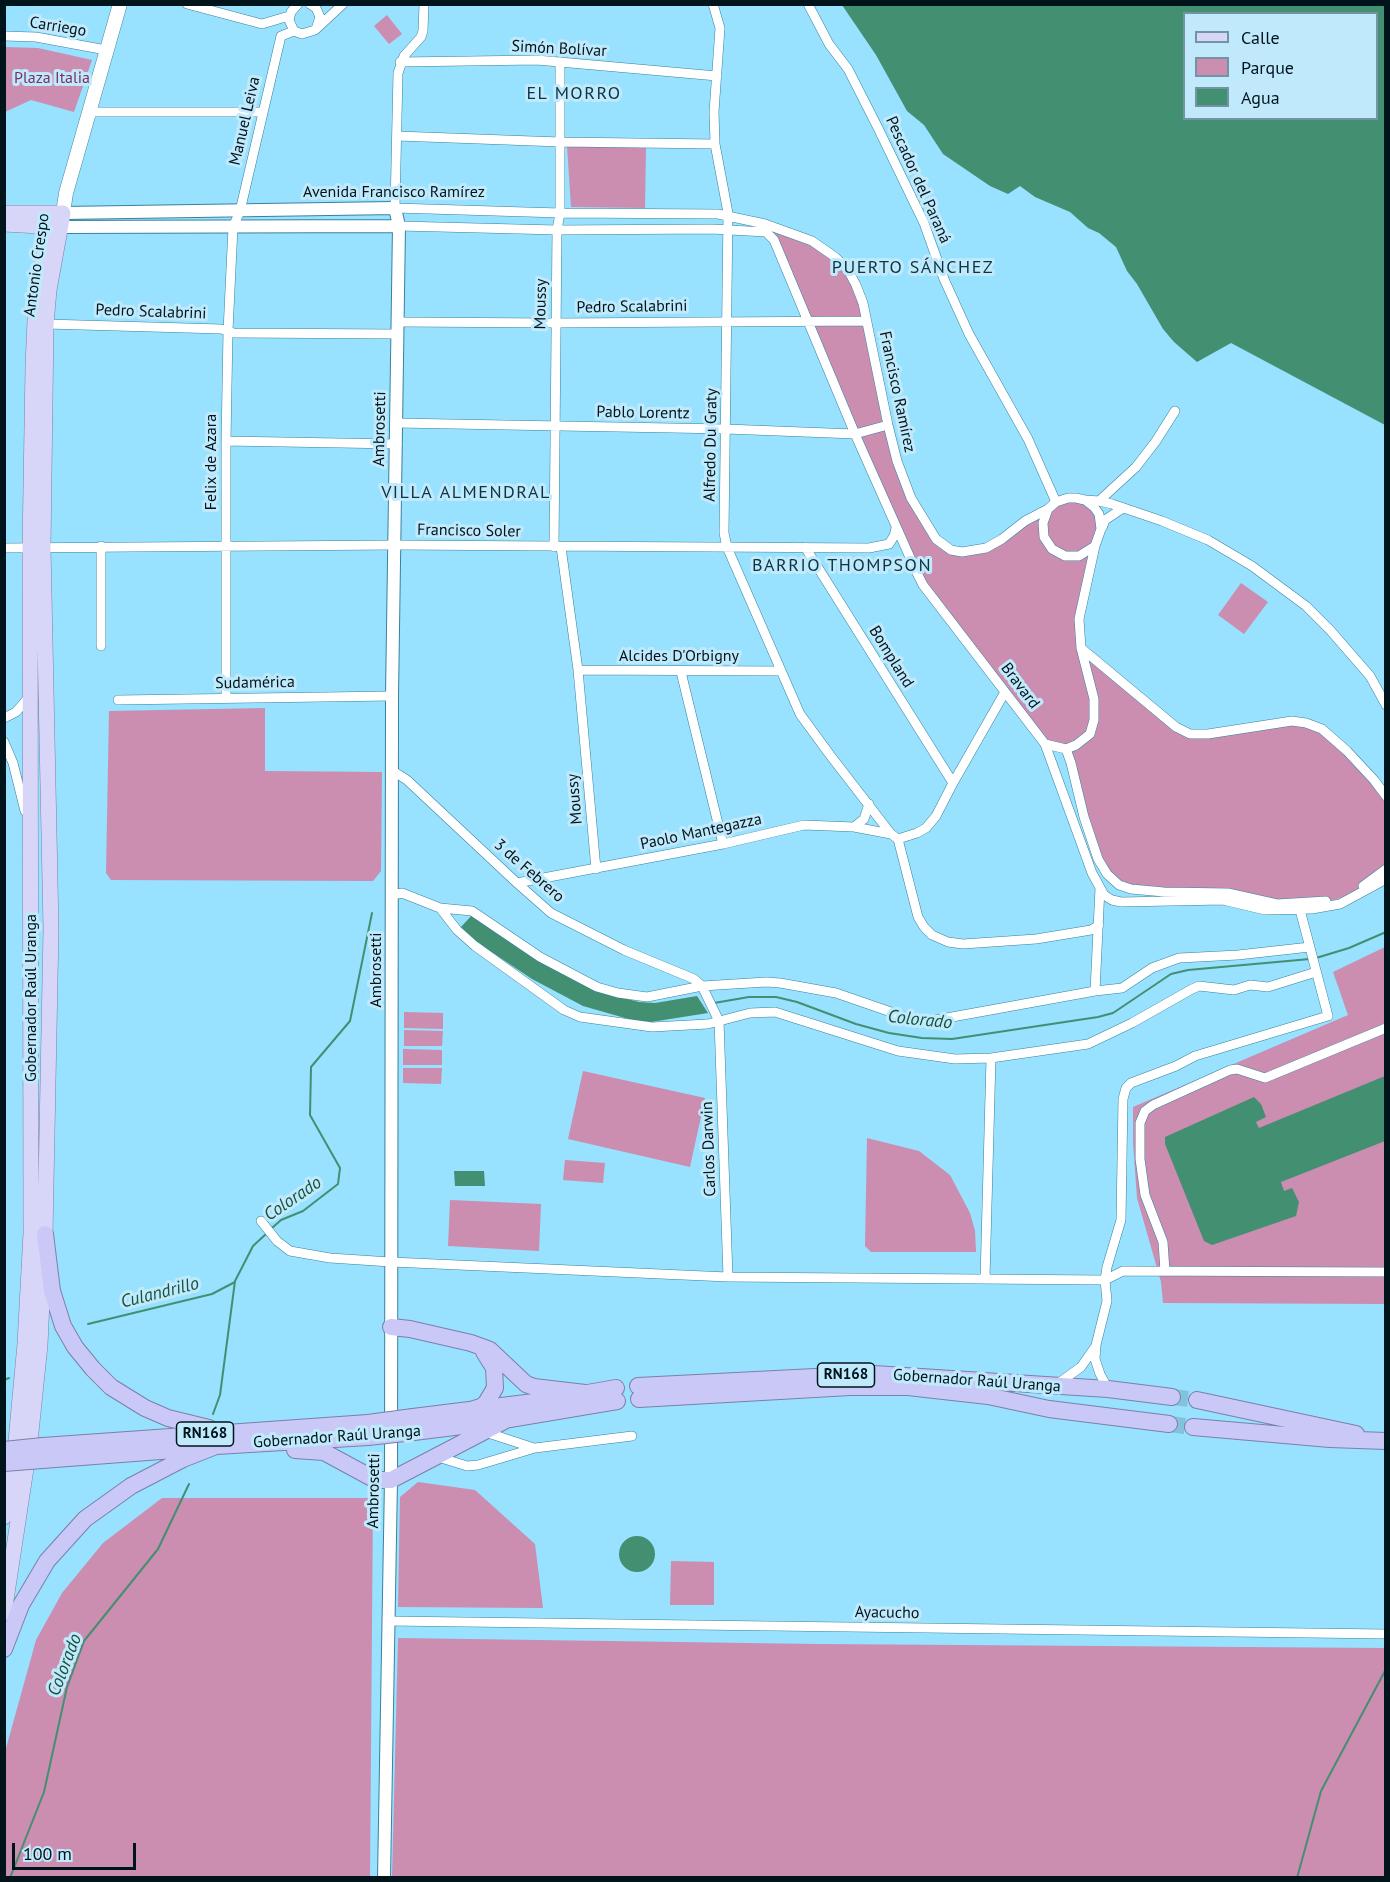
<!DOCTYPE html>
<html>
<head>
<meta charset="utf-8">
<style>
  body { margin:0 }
  #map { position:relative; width:1390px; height:1882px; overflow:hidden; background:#98e1ff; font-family:"PT Sans",sans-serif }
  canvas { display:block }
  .frame { position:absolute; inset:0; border:6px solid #00141c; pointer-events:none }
  .legend { position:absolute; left:1183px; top:12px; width:195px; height:108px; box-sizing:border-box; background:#c0eafc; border:2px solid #7394a2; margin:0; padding:8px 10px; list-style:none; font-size:18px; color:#00141c }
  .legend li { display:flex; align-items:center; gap:12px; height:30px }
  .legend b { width:30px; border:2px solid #7394a2 }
  .scale { position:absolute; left:12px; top:1843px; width:124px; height:27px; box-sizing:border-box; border:3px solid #00141c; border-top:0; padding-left:8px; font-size:18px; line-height:21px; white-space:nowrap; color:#00141c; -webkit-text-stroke:4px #c0eafc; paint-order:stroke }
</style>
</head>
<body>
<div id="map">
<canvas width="1390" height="1882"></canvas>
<div class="frame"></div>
<ul class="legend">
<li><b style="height:8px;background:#d7d6f8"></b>Calle</li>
<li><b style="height:16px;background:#cb8db0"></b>Parque</li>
<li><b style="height:16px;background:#438f71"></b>Agua</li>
</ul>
<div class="scale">100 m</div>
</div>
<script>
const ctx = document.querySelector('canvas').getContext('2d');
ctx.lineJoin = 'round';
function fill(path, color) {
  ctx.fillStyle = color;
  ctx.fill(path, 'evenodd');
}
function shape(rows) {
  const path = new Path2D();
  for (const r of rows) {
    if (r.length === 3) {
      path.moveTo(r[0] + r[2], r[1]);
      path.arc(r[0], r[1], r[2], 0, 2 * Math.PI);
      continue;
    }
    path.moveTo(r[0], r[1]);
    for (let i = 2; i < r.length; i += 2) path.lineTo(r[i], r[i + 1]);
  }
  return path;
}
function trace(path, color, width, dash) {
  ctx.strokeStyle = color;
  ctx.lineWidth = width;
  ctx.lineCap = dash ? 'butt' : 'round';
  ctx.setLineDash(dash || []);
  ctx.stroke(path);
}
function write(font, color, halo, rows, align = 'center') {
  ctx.font = font + ' "PT Sans",sans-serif';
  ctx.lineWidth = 6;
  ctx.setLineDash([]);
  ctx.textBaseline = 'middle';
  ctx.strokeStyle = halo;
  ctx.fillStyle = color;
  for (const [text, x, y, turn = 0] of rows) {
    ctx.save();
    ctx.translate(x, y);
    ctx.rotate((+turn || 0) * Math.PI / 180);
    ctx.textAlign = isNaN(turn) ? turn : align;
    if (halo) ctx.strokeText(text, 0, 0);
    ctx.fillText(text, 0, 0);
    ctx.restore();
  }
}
fill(shape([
  [387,15,402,34,389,44,374,26],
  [5,47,38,48,92,60,74,112,31,100,5,112],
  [567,146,646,147,645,208,571,207],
  [781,230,820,245,856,285,888,425,919,514,951,550,986,548,1056,502,1085,500,1101,521,1079,619,1081,648,1190,733,1292,721,1322,729,1385,796,1386,869,1359,889,1346,896,1334,900,1299,904,1131,889,1107,874,1066,749,1045,744,923,585,774,240,775,232],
  [1241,583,1268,602,1244,634,1218,615],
  [265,708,265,771,382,772,381,871,373,881,111,880,106,873,109,711],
  [1385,947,1385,1304,1163,1303,1161,1282,1137,1198,1133,1143,1133,1107,1348,1015,1333,972],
  [404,1012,443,1013,443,1029,404,1028],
  [404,1030,443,1031,442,1046,404,1046],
  [403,1049,442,1050,442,1065,403,1065],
  [403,1068,442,1068,441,1084,403,1083],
  [583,1071,705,1098,690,1167,568,1139],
  [867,1138,919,1151,950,1175,970,1213,975,1231,976,1252,871,1252,865,1246],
  [565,1160,605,1163,603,1183,563,1180],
  [450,1200,541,1204,539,1251,448,1246],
  [418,1482,475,1490,535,1544,543,1608,398,1607,400,1497],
  [162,1498,373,1498,370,1877,5,1878,5,1752,36,1640,62,1593,103,1543],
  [671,1561,714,1562,714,1605,670,1605],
  [398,1638,817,1644,1385,1648,1385,1877,392,1877]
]), '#cb8db0');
fill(shape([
  [842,5,1385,5,1385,425,1231,343,1197,362,1174,342,1163,329,1137,284,1127,271,1116,247,1099,233,1088,228,1070,212,1035,197,1020,186,1008,194,990,186,943,154,924,125,907,111,876,55],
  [1184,14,1376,14,1376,118,1184,118],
  [472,915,596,991,639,1002,655,1003,697,996,708,1013,651,1022,632,1020,583,1006,532,979,478,943,461,927],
  [1385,1076,1385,1141,1281,1182,1284,1191,1292,1188,1299,1202,1296,1216,1212,1245,1204,1241,1165,1144,1165,1137,1254,1097,1261,1104,1266,1117,1256,1122,1259,1128],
  [454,1171,484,1171,485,1186,455,1186],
  [637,1554,18]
]), '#438f71');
trace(shape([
  [1316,958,1349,948,1386,932],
  [714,1003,749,997,776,997,797,1002,856,1024,889,1033,922,1038,952,1039,1098,1017,1113,1013,1171,974,1188,970,1310,959],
  [272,1228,281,1220,303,1211,338,1184,340,1168,310,1115,311,1067,350,1021,372,913],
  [88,1324,212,1294,235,1282],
  [4,1380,9,1378],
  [213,1414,220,1395,235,1281,253,1246,266,1234],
  [10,1878,44,1792,67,1687,84,1641,158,1549,189,1484],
  [1297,1878,1321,1791,1386,1669]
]), '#438f71', 2);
trace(shape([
  [1172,1397,1197,1400],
  [1169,1424,1193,1427]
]), '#81c2dd', 16, [16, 8]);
const minor = shape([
  [187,4,262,24,289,16],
  [298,4,291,12,289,20,294,31,302,34,315,30,343,4],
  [310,4,316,8,320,17,316,29],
  [424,4,423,31,421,37,404,56,398,73,395,208,560,213,718,214,765,224,812,241,835,257,848,270,856,285,863,303,888,425,897,461,911,498,936,539,951,550,962,552,986,548,1002,539,1025,521,1048,509,1056,502,1068,498,1076,498,1085,500,1094,507,1099,514,1101,529,1095,546,1079,619,1081,648,1094,699,1094,720,1090,734,1076,745,1066,749,1045,744],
  [713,4,720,28,714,112,715,144,728,213,724,533,727,547,800,714,830,755,891,834,898,839],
  [808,4,829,44,848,69,878,128,924,223,944,279,969,334,1028,439,1056,502],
  [4,36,36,37,106,50],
  [400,62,537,60,717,76],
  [88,112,262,112],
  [397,136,560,142,715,144],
  [399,226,557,230,712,229,766,232,774,240,855,434,916,571,923,585,1045,744,1092,873,1104,895,1112,900,1121,902,1223,900,1265,910,1312,909,1340,904,1386,879],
  [399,322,556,323,867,321],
  [46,324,221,329,234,333,398,334],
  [397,423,726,429,855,434,888,425],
  [226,441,397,444],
  [1085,500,1099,501,1112,504,1162,521,1208,540,1252,566,1306,606,1330,630,1370,676,1386,705],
  [1099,501,1136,467,1156,441,1175,411],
  [1048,509,1043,523,1044,537,1052,549,1065,556,1079,556,1095,546],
  [1102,528,1105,520,1123,508],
  [101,546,101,646],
  [554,547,557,230,560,213,560,62],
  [561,547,578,670,596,869],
  [805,547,953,783],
  [4,548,395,545,869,548,889,544,894,536,896,528],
  [1081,648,1176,727,1190,734,1208,734,1292,721,1306,723,1322,729,1347,751,1374,780,1386,796],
  [578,670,781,671],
  [681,672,723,844],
  [226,698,226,441,228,331,233,227,240,211,281,36,294,31],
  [118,700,392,696],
  [4,718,16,712,29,697],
  [4,742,13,763,25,811],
  [1066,749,1071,763,1084,817,1098,859,1107,874,1119,885,1131,889,1164,892,1228,893,1277,904,1326,901],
  [393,771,407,780,517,883,551,913,624,950,694,979,702,986,719,1021,728,1277],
  [854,827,864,819,869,804],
  [898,839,918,917,924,927,932,935,948,942,963,944,1036,939,1091,930,1099,925],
  [898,839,917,833,926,828,936,816,953,783,1005,692],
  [517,883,723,844,804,825,854,827,891,834],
  [1363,886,1386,869],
  [392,895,402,893,440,908,472,911,540,957,597,987,618,993,647,997,702,986,766,982,780,983,836,993,917,1021,930,1021,1095,991,1122,988,1152,968,1179,958,1238,955,1310,947],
  [440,908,457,930,475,946,564,1010,580,1017,652,1027,708,1024,750,1013,775,1012,898,1051,955,1059,991,1058,1088,1044,1132,1023,1192,989,1199,986,1234,990,1250,985,1268,987,1316,972],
  [1095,991,1100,888],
  [261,1221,277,1241,290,1251,330,1258,391,1262,728,1277,1105,1280,1123,1271,1386,1272],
  [1165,1271,1163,1242,1145,1195,1140,1159,1140,1123,1145,1111,1153,1105,1230,1070,1237,1069,1265,1078,1386,1028],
  [985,1279,991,1058],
  [1056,1385,1081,1367,1095,1347],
  [1108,1389,1100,1374,1095,1359,1096,1345,1107,1301,1105,1280,1107,1267,1121,1220,1123,1099,1126,1088,1131,1083,1176,1066,1195,1056,1328,1016,1299,906],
  [485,1432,534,1448],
  [438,1457,467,1466,478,1465,535,1448,632,1436],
  [388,1621,1386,1634]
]);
const tertiary = shape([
  [63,213,395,208,399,226,392,696,391,1480,384,1878],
  [60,227,399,226]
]);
const secondary = shape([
  [63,213,66,193,120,4]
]);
const primary = shape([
  [4,213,63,213,49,290,46,324,45,399,43,547,51,929,45,1234,40,1345,30,1442,4,1613],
  [4,224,58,227],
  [4,1517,16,1441,25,1344,31,1233,30,547,33,367,36,297,45,247,53,213]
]);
const trunk = shape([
  [45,1234,52,1291,63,1326,75,1347,93,1369,111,1387,145,1408,168,1418,209,1428],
  [391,1327,410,1329,471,1343,490,1350,526,1384,534,1387,585,1393],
  [638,1386,874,1374,1108,1389,1172,1397],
  [639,1399,850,1387,908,1387,988,1396,1049,1409,1169,1424],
  [1197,1400,1356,1434],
  [474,1409,481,1407,486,1403,495,1388,494,1368,484,1352],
  [413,1417,542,1401,616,1388],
  [1193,1427,1330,1439,1386,1441],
  [414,1432,486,1423,617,1401],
  [43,1446,368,1423],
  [295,1450,324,1452,372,1478,379,1480,391,1480,508,1419],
  [42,1460,200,1448],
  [4,1649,21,1605,47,1561,85,1519,131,1486,183,1459,216,1446,368,1437]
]);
trace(minor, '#38829d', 10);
trace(tertiary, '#38829d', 14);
trace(secondary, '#38829d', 15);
trace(primary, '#7a81a8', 16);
trace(trunk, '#7a81a8', 18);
trace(minor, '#fff', 9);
trace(tertiary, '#fff', 12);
trace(secondary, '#fff', 14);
trace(primary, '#d7d6f8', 15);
trace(trunk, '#cac8f6', 16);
const trunkBridge = shape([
  [368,1423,413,1417],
  [368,1437,414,1432],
  [4,1450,43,1446],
  [4,1463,42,1460]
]);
trace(trunkBridge, '#7a81a8', 18, []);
trace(trunkBridge, '#cac8f6', 16);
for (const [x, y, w] of [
  [846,1375,57],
  [205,1434,57]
]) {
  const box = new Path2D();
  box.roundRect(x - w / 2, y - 12, w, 24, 4.5);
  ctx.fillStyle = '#c0eafc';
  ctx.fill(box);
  trace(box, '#00141c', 1.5);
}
write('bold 15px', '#00141c', null, [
  ["RN168",846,1375],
  ["RN168",205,1434]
]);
write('16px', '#00141c', '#c0eafc', [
  ["Carriego",58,27,9],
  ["Simón Bolívar",559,49,3],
  ["Manuel Leiva",245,121,-77],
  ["Pescador del Paraná",918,180,66],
  ["Avenida Francisco Ramírez",394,192],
  ["Antonio Crespo",37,265,-82],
  ["Moussy",541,304,-89],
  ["Pedro Scalabrini",632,307,-1],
  ["Pedro Scalabrini",151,312,2],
  ["Francisco Ramírez",897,392,78],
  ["Pablo Lorentz",643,413,1],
  ["Ambrosetti",380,429,-89],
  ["Alfredo Du Graty",711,445,-89],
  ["Felix de Azara",211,462,-90],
  ["Francisco Soler",469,531,1],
  ["Alcides D'Orbigny",679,656],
  ["Bompland",891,657,58],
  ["Sudamérica",255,683,-1],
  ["Bravard",1020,686,53],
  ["Moussy",575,799,-95],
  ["Paolo Mantegazza",701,832,-12],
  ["3 de Febrero",529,871,41],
  ["Ambrosetti",376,970,-90],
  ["Gobernador Raúl Uranga",31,998,-90],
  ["Carlos Darwin",709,1149,-92],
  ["Gobernador Raúl Uranga",977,1381,4],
  ["Gobernador Raúl Uranga",337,1437,-4],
  ["Ambrosetti",374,1491,-89],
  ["Ayacucho",887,1613,1]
]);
write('16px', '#7a2f5e', '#c0eafc', [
  ["Plaza Italia",52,78]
]);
ctx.letterSpacing = '1.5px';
write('18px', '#0c3442', '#c0eafc', [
  ["EL MORRO",574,94],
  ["PUERTO SÁNCHEZ",913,268],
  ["VILLA ALMENDRAL",466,493],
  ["BARRIO THOMPSON",842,566]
]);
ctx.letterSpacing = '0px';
write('italic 18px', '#17523d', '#c0eafc', [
  ["Colorado",920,1020,6],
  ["Colorado",293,1199,-34],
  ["Culandrillo",160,1293,-14],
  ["Colorado",65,1665,-69]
]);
</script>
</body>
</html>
